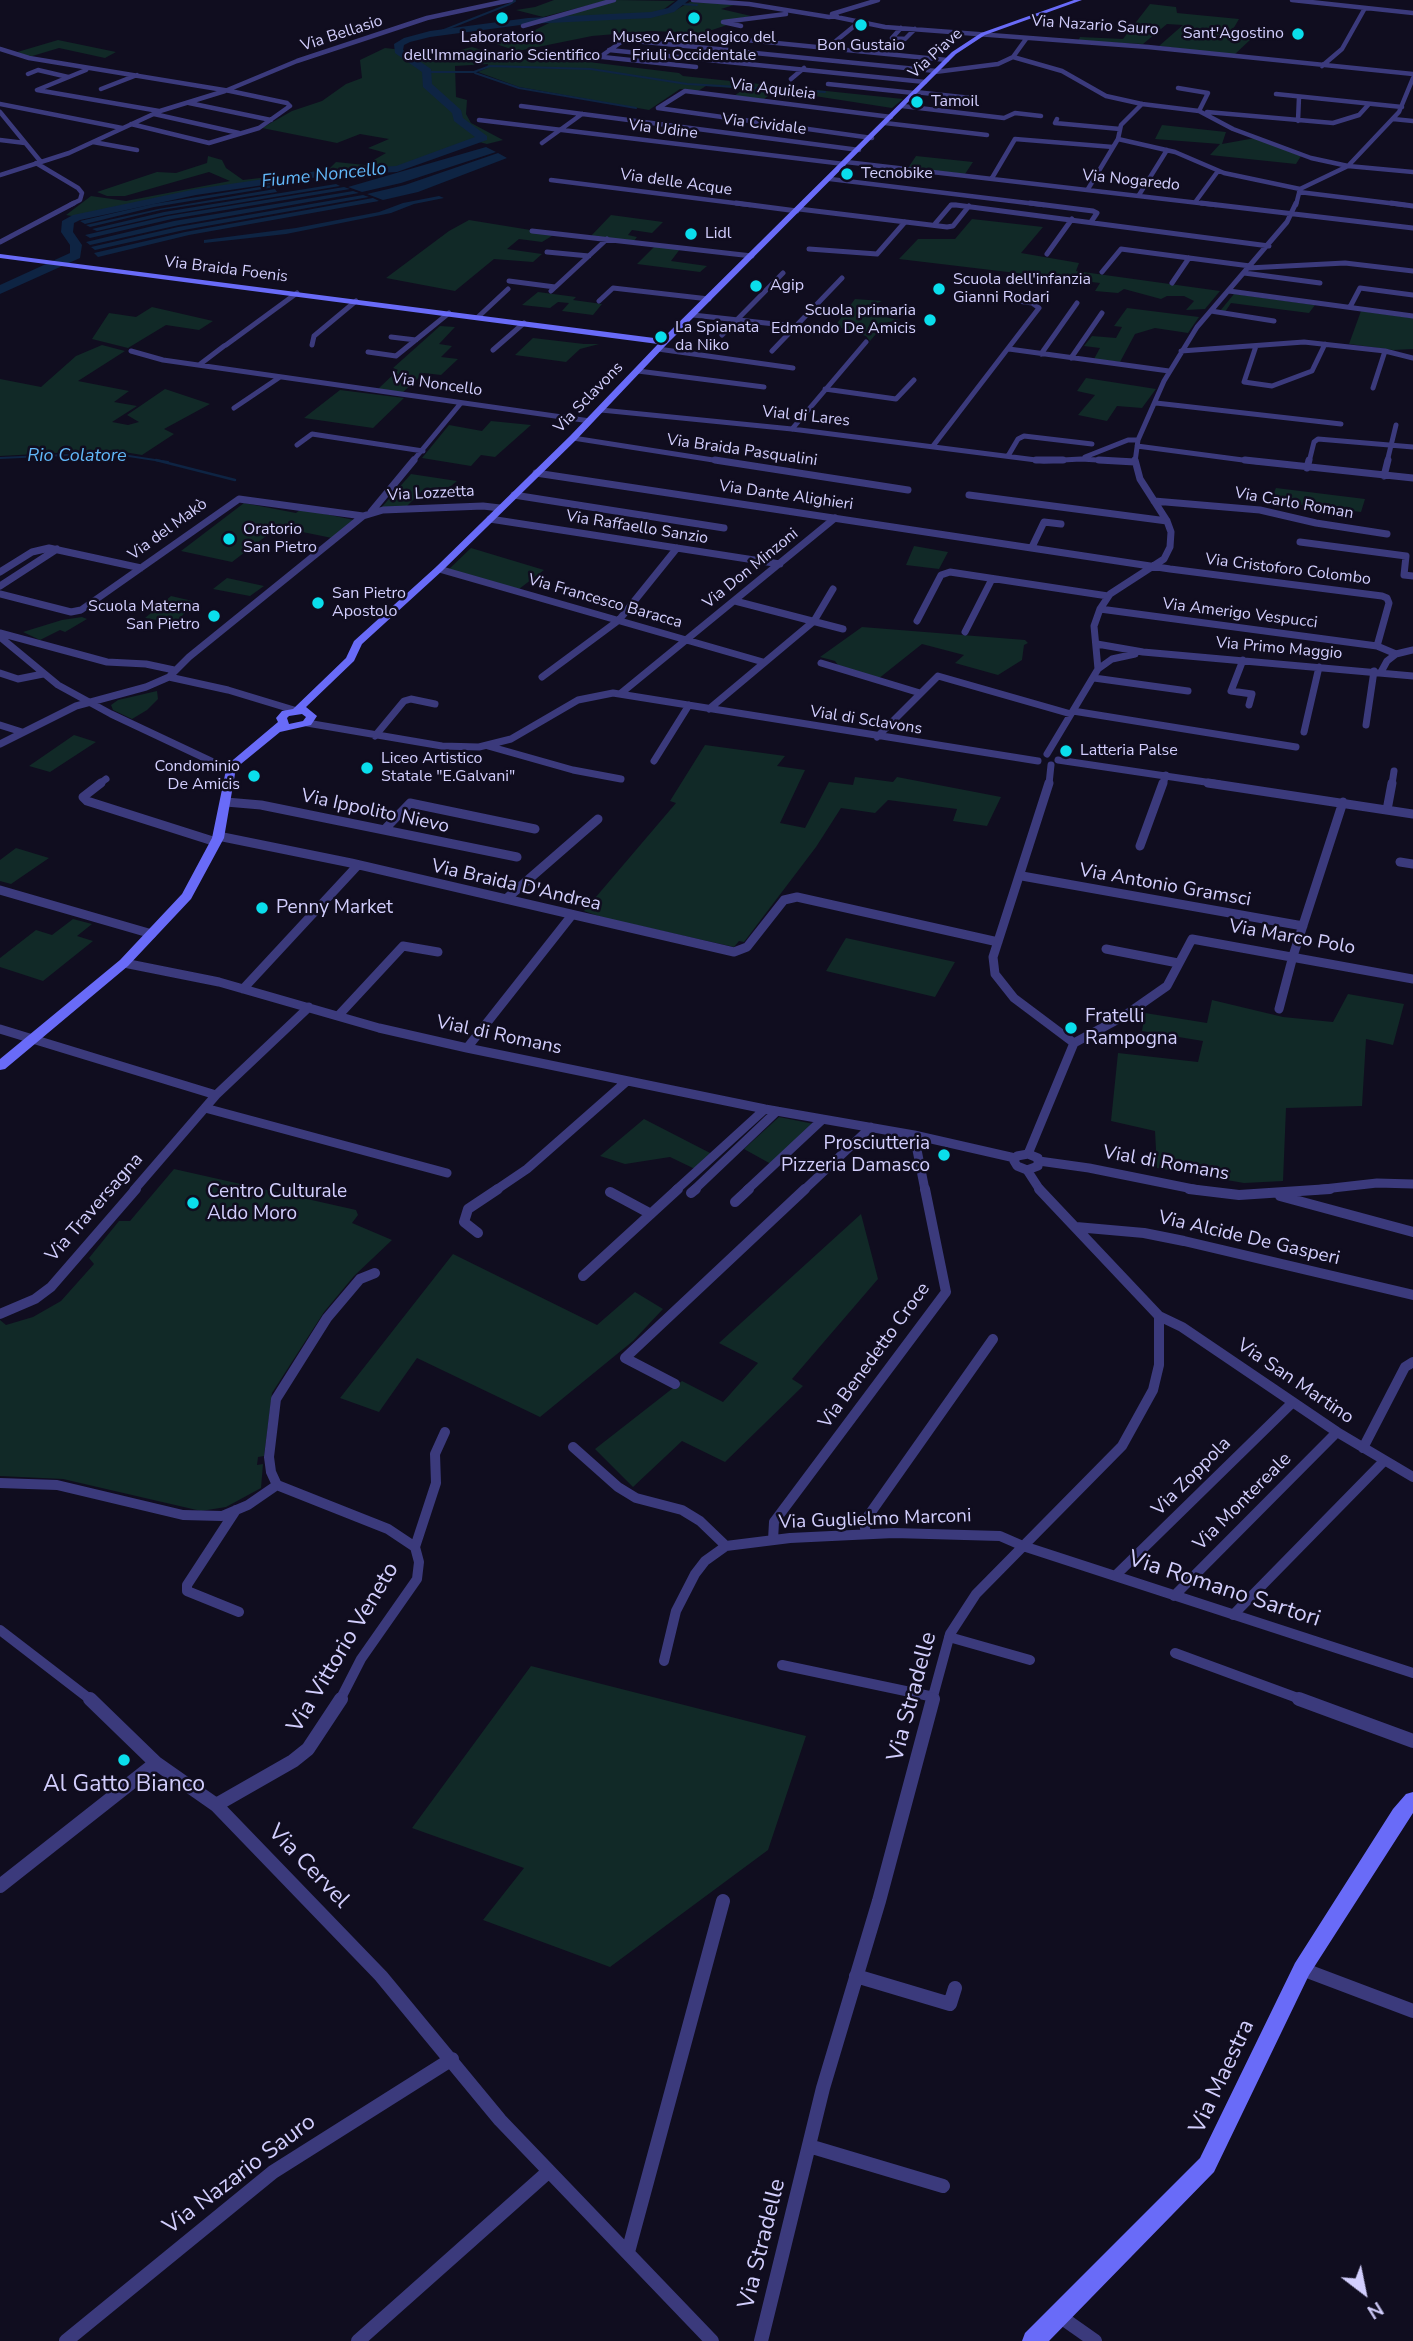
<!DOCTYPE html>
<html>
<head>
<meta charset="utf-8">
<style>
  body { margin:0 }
  #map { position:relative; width:1413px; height:2341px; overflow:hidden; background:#100d1f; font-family:"Nunito Sans",sans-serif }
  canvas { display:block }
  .north { position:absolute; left:1329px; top:2257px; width:70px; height:70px; -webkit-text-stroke:5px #100d1f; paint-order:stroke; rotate:148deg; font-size:19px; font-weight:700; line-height:28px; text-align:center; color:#d2cefd }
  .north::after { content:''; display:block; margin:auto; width:24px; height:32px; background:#d2cefd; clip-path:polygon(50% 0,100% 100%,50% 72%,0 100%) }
</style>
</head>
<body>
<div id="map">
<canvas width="1413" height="2341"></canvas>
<div class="north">N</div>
</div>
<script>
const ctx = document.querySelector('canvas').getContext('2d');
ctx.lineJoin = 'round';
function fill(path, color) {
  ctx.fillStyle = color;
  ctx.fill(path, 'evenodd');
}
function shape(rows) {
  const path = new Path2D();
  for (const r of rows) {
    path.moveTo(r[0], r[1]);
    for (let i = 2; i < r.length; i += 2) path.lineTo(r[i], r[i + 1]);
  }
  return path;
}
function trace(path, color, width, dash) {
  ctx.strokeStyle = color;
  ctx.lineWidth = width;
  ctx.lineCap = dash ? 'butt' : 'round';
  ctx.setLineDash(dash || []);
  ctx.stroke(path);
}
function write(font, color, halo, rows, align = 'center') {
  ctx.font = font + ' "Nunito Sans",sans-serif';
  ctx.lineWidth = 5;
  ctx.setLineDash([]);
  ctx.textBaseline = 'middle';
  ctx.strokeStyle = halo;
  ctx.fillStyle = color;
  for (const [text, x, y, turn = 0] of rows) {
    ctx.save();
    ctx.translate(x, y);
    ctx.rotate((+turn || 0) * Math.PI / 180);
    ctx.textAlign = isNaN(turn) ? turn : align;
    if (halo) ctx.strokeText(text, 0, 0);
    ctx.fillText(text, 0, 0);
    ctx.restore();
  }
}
fill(shape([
  [554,0,609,0,543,17,516,10,535,7],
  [616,0,675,1,660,12,640,16,544,19],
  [690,2,737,4,721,9,751,16,722,22,727,25,703,33,651,31,592,36,523,50,505,57,540,61,556,58,679,73,683,76,903,99,892,108,776,90,764,99,734,96,744,89,706,86,698,91,680,89,649,110,519,87,478,72,487,68,488,64,455,66,456,97,467,100,466,114,471,123,503,140,487,144,475,141,397,169,311,175,177,195,77,217,66,215,91,196,126,201,230,181,209,172,125,196,107,196,97,192,157,172,176,173,207,163,208,156,222,160,226,168,243,180,328,170,336,162,365,165,386,153,368,148,389,139,360,134,337,143,262,128,292,111,322,101,346,84,362,78,360,60,385,48,403,50,405,54,434,57,472,47,500,56,511,49,493,43,529,33,553,21,655,16,674,11],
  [1150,4,1176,7,1177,13,1239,19,1232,31,1244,34,1250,40,1234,55,1159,46,1183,25,1167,24,1143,44,1078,41,1080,37,1123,39],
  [58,40,116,52,105,58,59,48,29,57,14,53],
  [1162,125,1226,132,1222,144,1255,138,1301,156,1296,164,1210,155,1220,144,1155,139],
  [916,156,973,162,965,174,908,168],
  [611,215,663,222,652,233,632,230,628,235,637,237,634,241,591,236],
  [972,219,1043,227,1021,253,1079,263,1076,271,1220,291,1205,309,1186,310,1194,301,1184,296,1167,296,1161,299,1124,289,1118,293,1095,291,1100,283,899,259,918,239,955,239],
  [469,220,555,234,542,242,519,239,507,249,542,254,533,262,494,259,455,291,386,278,449,231],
  [655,246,680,249,671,261,707,266,700,272,637,264],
  [538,292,576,297,573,300,602,304,593,315,562,311,569,303,558,302,550,308,522,305],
  [1234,294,1242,295,1315,305,1309,313,1231,303,1225,312,1220,311],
  [855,299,882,301,873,305,889,318,900,320,869,326,876,334,870,341,866,336,835,326],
  [152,307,213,321,199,330,166,325,128,348,92,339,109,313,136,317],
  [1127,308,1199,317,1188,333,1155,328,1135,334,1120,362,1094,359,1100,348,1084,346,1092,336,1116,338,1122,327,1114,326],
  [1361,311,1413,318,1413,349,1393,350,1349,344],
  [440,326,455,327,439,344,452,346,441,357,458,359,441,375,424,373,402,393,378,389,398,370,393,368],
  [533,338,584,344,599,344,580,349,566,362,515,355],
  [102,345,125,351,78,381,129,391,114,402,137,406,112,422,128,425,139,422,127,415,165,389,210,404,164,429,174,434,142,455,112,450,0,456,0,379,41,387,76,356],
  [1086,378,1156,389,1142,408,1117,406,1107,421,1078,415,1095,395,1077,391],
  [340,390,404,398,373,428,304,418],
  [491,421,531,425,495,457,481,455,471,466,422,458,449,425,482,431],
  [411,474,457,481,446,490,423,490,406,507,380,509],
  [1276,488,1365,499,1361,512,1270,501],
  [244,503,296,513,301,509,354,520,332,538,278,527,232,562,181,551],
  [914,546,948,552,939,569,906,565],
  [471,548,544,570,519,589,448,570],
  [227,578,264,586,250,596,213,589],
  [171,596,197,602,174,623,145,618],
  [82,617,87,619,65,632,60,630,40,640,23,632,62,620],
  [862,627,1025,640,1028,643,1024,645,1022,660,998,675,955,663,964,655,922,644,878,679,840,668,835,661,820,657],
  [157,691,158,699,147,710,132,719,113,710,111,705,118,700],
  [74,735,96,742,50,772,29,766],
  [705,745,785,756,777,766,805,770,780,823,805,828,829,782,853,785,855,777,893,782,897,777,1001,797,987,826,953,821,957,809,888,800,875,813,841,808,816,847,744,942,739,941,734,947,604,918,584,911,676,803,670,801],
  [16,848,49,858,11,884,0,881,0,860],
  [73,919,92,924,77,936,93,941,43,981,0,967,0,958,36,930,52,935],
  [846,938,955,962,935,997,826,971],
  [1348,994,1404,1004,1393,1045,1366,1039,1362,1106,1286,1108,1283,1181,1244,1183,1157,1168,1155,1131,1111,1121,1118,1053,1198,1062,1203,1041,1142,1031,1145,1013,1207,1023,1212,1000,1283,1017,1333,1022],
  [779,1117,819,1125,771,1164,744,1149],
  [644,1119,714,1155,695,1169,670,1157,625,1164,600,1156],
  [174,1169,356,1210,358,1215,352,1223,392,1240,354,1276,324,1312,272,1393,264,1456,258,1457,257,1465,263,1464,261,1488,226,1507,201,1511,63,1479,0,1476,0,1320,6,1325,33,1317,61,1301,94,1264,89,1258,119,1221,130,1221],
  [861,1214,878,1279,792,1379,803,1386,725,1462,682,1441,633,1487,595,1449,682,1381,723,1402,758,1363,719,1343],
  [453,1254,597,1325,635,1292,663,1309,633,1341,540,1417,417,1358,379,1412,340,1398],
  [531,1666,806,1736,768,1850,610,1967,483,1920,524,1868,412,1828]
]), '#112927');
fill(shape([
  [486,147,496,152,401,183,362,192,348,187],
  [498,153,507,158,418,192,383,200,367,194,405,185],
  [336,184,340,186,166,215,97,231,92,229,164,212],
  [272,185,275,187,154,207,85,224,80,221,153,204],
  [344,187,350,189,172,219,90,238,85,235,168,216],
  [275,189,277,192,161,210,90,227,86,225,158,209],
  [353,191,359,193,179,225,90,245,86,242,174,221],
  [363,195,369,197,184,230,95,250,91,247,178,227],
  [439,196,444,198,414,204,391,213,286,234,204,243,204,240,296,228,379,212,403,203],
  [373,198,379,201,189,235,98,257,94,253,185,232]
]), '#0e2443');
trace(shape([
  [681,4,697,5],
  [434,34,510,4,515,1,513,0],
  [427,72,474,72,490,66,591,69,687,84,825,92],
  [475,73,519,88,636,108],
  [0,458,109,453,168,462]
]), '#0e2443', 2);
trace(shape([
  [156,460,235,480]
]), '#0e2443', 2.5);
fill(shape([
  [678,0,689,0,674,12,651,18,528,24,430,37,410,42,404,45,403,50,431,69,432,84,461,110,463,118,487,136,487,140,397,172,325,176,196,195,80,220,74,223,73,232,82,245,80,258,0,294,0,285,70,253,70,245,61,232,62,221,73,215,196,189,325,170,396,166,475,137,454,121,452,113,423,87,422,72,395,53,394,44,404,38,430,31,528,18,651,12,668,8,678,0]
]), '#0e2443');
trace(shape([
  [693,0,749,4,829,17,837,16,836,14],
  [1292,0,1413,13],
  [832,14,878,0],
  [836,17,885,27,1148,47,1413,74],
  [523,26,614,0],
  [741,26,723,22,786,14],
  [901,28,892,38,905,39,915,29],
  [716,37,947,60],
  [0,49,29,58,230,91,287,103,290,106,259,128,209,143,131,124],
  [826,49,858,23],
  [609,50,925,82],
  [745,52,936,71],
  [565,53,696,67],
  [600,57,624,40,728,50],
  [1013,57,1062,71,1106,96,1142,104,1199,111,1233,129,1311,158,1348,166,1413,172],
  [1322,66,1342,49,1365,8],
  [86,70,37,90,159,111],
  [935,72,998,64,1013,57,1026,39],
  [28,74,38,70,68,77],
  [791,79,804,68],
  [828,84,914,93],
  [1178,88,1208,93,1199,111],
  [101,89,137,75],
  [915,92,971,98],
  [1276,94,1402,107],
  [189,103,271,120],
  [0,104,122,128],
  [521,106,859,150],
  [902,106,1004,118,1015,113,1041,116],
  [658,108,685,91,891,117],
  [658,108,872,138],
  [0,112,41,162],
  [1207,112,1333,123,1359,115,1369,104],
  [154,114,239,133],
  [1057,119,1055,123,1120,129],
  [1393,119,1413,121],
  [479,120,844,164],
  [1298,121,1299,97],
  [885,123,987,135],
  [1118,139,1175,152,1224,173,1300,189],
  [0,140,25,143],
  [93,142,137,150],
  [542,143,582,114],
  [846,162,1216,205],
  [36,163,78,188,82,193,80,200,70,205],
  [0,175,69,153,160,111,225,91,297,61,427,18,511,0],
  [992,178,1015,139,1113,147],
  [830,179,1044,205],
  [551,180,750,205],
  [1088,189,1118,139,1121,125,1142,104],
  [1299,192,1405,205],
  [1139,195,1167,150],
  [1196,201,1218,171],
  [951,205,956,205],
  [1296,205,1300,189,1348,166,1399,112,1413,78]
]), '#3b3a7c', 4.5);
trace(shape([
  [736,203,797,211],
  [1030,203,1093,211,1097,213,1091,222],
  [1201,203,1413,228],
  [1391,203,1413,206],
  [799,209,947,227,953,226,969,206],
  [934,225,951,205,956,205,1269,246],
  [532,231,752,256],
  [0,242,74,203],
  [809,249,877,254,905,222],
  [547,252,589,256],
  [1047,254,1072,219],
  [1248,268,1345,263,1413,271],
  [1102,272,1121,249,1250,266],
  [1244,273,1320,283],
  [509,281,555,287],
  [1172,283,1189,258],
  [551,291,607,239],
  [1229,291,1413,316],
  [599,301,613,288,709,299],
  [1350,307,1360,288,1413,295],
  [1211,311,1274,321],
  [693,315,811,328],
  [478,317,508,289],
  [722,335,783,273],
  [391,337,416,340],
  [226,345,297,293],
  [312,345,314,336,356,301],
  [1256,346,1244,382,1272,386,1312,371,1325,344],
  [658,349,793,368],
  [1009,349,1169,371],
  [493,350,524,323],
  [131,351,163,360,590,421],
  [772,351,842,278],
  [1181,351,1304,342,1385,351,1413,358],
  [368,352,396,356,449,313],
  [1041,354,1077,303],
  [1071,358,1102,313],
  [199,365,224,346],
  [638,371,764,387],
  [1373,388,1385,351],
  [825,389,896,399,914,380],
  [1156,403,1341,424],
  [234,408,280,377],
  [601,410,792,429,1044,461,1081,459,1130,462],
  [792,429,866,342],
  [573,438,726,462],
  [297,445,312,434,423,451],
  [933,446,1039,308,1032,303,1011,300],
  [1137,446,1258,462],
  [1008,456,1018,439,1024,436,1092,444],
  [1085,457,1128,440,1138,440],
  [412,462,461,403],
  [1135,462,1138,440,1164,381,1197,327,1287,222,1296,203],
  [1309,462,1314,442,1318,439,1413,447],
  [1387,462,1396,425]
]), '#3b3a7c', 5);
trace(shape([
  [715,460,908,490],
  [1036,460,1063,460],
  [1099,460,1135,462],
  [1245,460,1413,478],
  [1307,468,1309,460],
  [536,473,1170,569,1382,596,1387,598,1389,603,1377,646,1396,654],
  [1384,476,1388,460],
  [514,495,724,528],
  [969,495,1167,521],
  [1154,501,1260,510,1316,523,1387,534],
  [371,512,414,460],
  [490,519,780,564],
  [1300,542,1406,556,1404,575,1413,576],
  [1032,547,1044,522,1061,524],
  [439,569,763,662],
  [0,572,32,552,49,548,141,568],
  [0,586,57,549],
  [0,594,71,612,81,610,239,499,363,516],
  [735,601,843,629],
  [1100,609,1377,646],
  [917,621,941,575,950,572,1108,596],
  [965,632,992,579],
  [0,633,107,662,146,664,174,670],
  [0,637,58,685,111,714,230,770],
  [1097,644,1143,652,1413,676],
  [1243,660,1231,691,1252,694,1249,705],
  [821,663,920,693],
  [1098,669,1112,659,1135,654],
  [1381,672,1387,661,1396,654,1413,650],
  [0,673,18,679,43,674],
  [169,677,228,690,294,710],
  [542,677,619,620,677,548],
  [1094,678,1188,691],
  [620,694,835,518],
  [709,709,814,621,833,589],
  [1073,711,1296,747],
  [307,723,442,746,479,747,511,739,578,700,613,693,1038,761],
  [0,725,22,732],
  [1366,725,1374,671],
  [1304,732,1319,667],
  [375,736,404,701,411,699,435,704],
  [877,737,938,676,1071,714],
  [0,744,76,706,146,687,169,677,189,657,363,516,383,510,483,506,500,508],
  [488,746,573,770,621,779],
  [1047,754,1098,669,1094,626,1100,609,1110,594,1164,559,1170,547,1171,532,1167,521,1140,479,1135,460],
  [1058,760,1219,784],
  [654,761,689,705],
  [99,784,106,779],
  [1049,784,1051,765],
  [1163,784,1166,775],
  [1392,784,1394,771]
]), '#3b3a7c', 7);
trace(shape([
  [101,783,83,797,87,801,216,842],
  [1208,783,1413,814],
  [226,802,261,805,517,857],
  [1387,810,1392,783],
  [384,830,410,803,535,829],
  [218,836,351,863,734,952,747,947,784,900,797,897,998,942],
  [1140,846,1163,783],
  [1400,862,1413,864],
  [1022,876,1303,926],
  [0,890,152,934],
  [506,899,598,819],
  [1106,949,1178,963],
  [124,963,219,982,379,1028,467,1048,765,1109,914,1135,1015,1158],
  [243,989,358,865],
  [1279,1009,1293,956,1343,802],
  [338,1016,403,946,438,952],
  [0,1029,216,1095],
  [1074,1043,1124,1016,1167,986,1192,939,1413,979],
  [467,1048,572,915],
  [205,1108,447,1173],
  [914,1135,925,1190],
  [1028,1154,1074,1043,1014,998,995,974,993,957,1049,783],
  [1028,1154,1038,1158,1038,1166,1027,1170,1017,1166,1014,1161,1017,1156,1028,1154],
  [1039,1161,1089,1168,1198,1190],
  [1027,1170,1040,1190],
  [134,1190,216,1095,309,1007],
  [496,1190,527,1169,627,1081],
  [676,1190,765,1109],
  [694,1190,777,1111],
  [747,1190,823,1119],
  [804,1190,871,1127],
  [1315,1190,1377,1183,1413,1184]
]), '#3b3a7c', 9);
trace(shape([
  [1189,1189,1239,1195,1330,1189],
  [610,1192,651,1214],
  [691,1193,696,1189],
  [1280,1196,1413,1232],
  [735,1202,749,1189],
  [1076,1227,1144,1233,1184,1241,1413,1295],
  [478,1233,464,1222,468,1209,498,1189],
  [375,1273,360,1279,327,1318,276,1399,269,1457,271,1472,277,1485,388,1529,415,1547],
  [583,1276,678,1189],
  [0,1314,35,1299,51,1287,136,1189],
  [1159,1316,1182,1327,1337,1432,1413,1477],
  [675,1384,625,1358,805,1189],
  [573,1447,618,1487,636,1498,682,1510,700,1521,726,1546],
  [1363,1448,1405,1367,1413,1362],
  [0,1483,57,1485,183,1515,222,1516,248,1505,277,1485],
  [236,1510,187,1585,187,1591,239,1612],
  [866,1534,864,1522,993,1339],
  [773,1540,774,1522,946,1292,925,1189],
  [726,1546,790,1538,894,1533,1000,1536,1023,1546,1413,1673],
  [1115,1576,1293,1402],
  [1174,1596,1337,1432],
  [1233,1615,1384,1461],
  [0,1630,91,1700],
  [949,1637,1030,1660],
  [1175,1653,1303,1700],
  [664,1661,676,1611,695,1574,705,1561,726,1546],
  [782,1665,934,1697],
  [340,1700,361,1659,417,1579,419,1562,415,1547,436,1483,435,1454,445,1432],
  [932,1700,950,1634,976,1594,1122,1446,1153,1390,1159,1365,1159,1316,1039,1189]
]), '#3b3a7c', 10);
trace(shape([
  [90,1699,156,1763,216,1805,381,1976,500,2120,712,2341],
  [1299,1699,1413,1741],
  [216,1805,293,1761,308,1749,341,1699],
  [0,1886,156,1763],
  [1302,1969,1413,2011],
  [856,1976,950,2004,955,1988],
  [809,2146,943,2186],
  [628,2252,723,1901],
  [1058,2315,1095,2341],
  [66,2341,273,2172,452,2059],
  [358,2341,548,2172],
  [761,2341,823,2088,879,1901,933,1699]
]), '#3b3a7c', 14);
fill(shape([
  [1074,0,1082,0,985,35,956,54,667,344,576,440,442,571,362,644,354,661,306,707,317,716,311,725,280,732,236,768,224,838,191,899,128,966,5,1069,0,1070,0,1059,120,960,182,894,212,838,227,765,278,722,276,718,282,711,293,709,346,658,354,641,436,567,570,436,658,344,0,258,0,254,662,339,952,52,981,33,1074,0],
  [302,714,306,717,303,721,289,724,287,718,289,716,302,714],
  [1413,1792,1413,1813,1309,1975,1214,2172,1049,2341,1022,2341,1025,2333,1200,2158,1295,1963,1393,1809,1406,1794,1413,1792]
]), '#696bf8');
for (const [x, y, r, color] of [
  [502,18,7,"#0adeec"],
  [694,18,7,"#0adeec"],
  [861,25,7,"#0adeec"],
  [1298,34,7,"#0adeec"],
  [917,102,7,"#0adeec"],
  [847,174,7,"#0adeec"],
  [691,234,7,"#0adeec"],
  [756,286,7,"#0adeec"],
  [939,289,7,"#0adeec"],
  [930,320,7,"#0adeec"],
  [661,337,7,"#0adeec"],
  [229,539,7,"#0adeec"],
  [318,603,7,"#0adeec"],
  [214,616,7,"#0adeec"],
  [1066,751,7,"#0adeec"],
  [367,768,7,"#0adeec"],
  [254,776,7,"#0adeec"],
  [262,908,7,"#0adeec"],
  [1071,1028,7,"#0adeec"],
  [944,1155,7,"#0adeec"],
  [193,1203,7,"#0adeec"],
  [124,1760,7,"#0adeec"]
]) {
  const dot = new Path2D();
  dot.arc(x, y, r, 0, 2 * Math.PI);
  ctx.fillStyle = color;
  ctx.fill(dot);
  trace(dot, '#100d1f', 2.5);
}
write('16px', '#d2cefd', '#100d1f', [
  ["Via Nazario Sauro",1095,26,4],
  ["Via Bellasio",342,34,-18],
  ["Via Piave",936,54,-42],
  ["Via Aquileia",773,90,7],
  ["Via Cividale",764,125,7],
  ["Via Udine",663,130,7],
  ["Via Nogaredo",1131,181,6],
  ["Via delle Acque",676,183,8],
  ["Via Braida Foenis",226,270,7],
  ["Via Noncello",437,385,8],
  ["Via Sclavons",589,398,-46],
  ["Vial di Lares",806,417,6],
  ["Via Braida Pasqualini",742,451,8],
  ["Via Lozzetta",431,494,-3],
  ["Via Dante Alighieri",786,496,8],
  ["Via Carlo Roman",1294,504,10],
  ["Via Raffaello Sanzio",637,528,9],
  ["Via del Makò",168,530,-36],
  ["Via Don Minzoni",751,569,-39],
  ["Via Cristoforo Colombo",1288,570,7],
  ["Via Francesco Baracca",605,602,16],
  ["Via Amerigo Vespucci",1240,614,7],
  ["Via Primo Maggio",1279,649,5],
  ["Vial di Sclavons",866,721,9]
]);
write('16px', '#d2cefd', '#100d1f', [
  ["Sant'Agostino",1284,34,"right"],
  ["Laboratorio",502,38,"center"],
  ["dell'Immaginario Scientifico",502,56,"center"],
  ["Museo Archelogico del",694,38,"center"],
  ["Friuli Occidentale",694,56,"center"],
  ["Bon Gustaio",861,46,"center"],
  ["Tamoil",931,102],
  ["Tecnobike",861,174],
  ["Lidl",705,234],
  ["Scuola dell'infanzia",953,280],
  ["Gianni Rodari",953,298],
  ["Agip",770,286],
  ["Scuola primaria",916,311,"right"],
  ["Edmondo De Amicis",916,329,"right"],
  ["La Spianata",675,328],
  ["da Niko",675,346],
  ["Oratorio",243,530],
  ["San Pietro",243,548],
  ["San Pietro",332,594],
  ["Apostolo",332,612],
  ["Scuola Materna",200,607,"right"],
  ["San Pietro",200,625,"right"],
  ["Latteria Palse",1080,751],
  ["Liceo Artistico",381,759],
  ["Statale \"E.Galvani\"",381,777],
  ["Condominio",240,767,"right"],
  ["De Amicis",240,785,"right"]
], 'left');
write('italic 18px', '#61b7f8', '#100d1f', [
  ["Fiume Noncello",324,176,-6],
  ["Rio Colatore",77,457]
]);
write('19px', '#d2cefd', '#100d1f', [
  ["Via Ippolito Nievo",375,812,12],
  ["Via Braida D'Andrea",516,886,13],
  ["Via Antonio Gramsci",1165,886,10],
  ["Via Marco Polo",1292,938,10],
  ["Vial di Romans",499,1036,12],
  ["Vial di Romans",1166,1164,10],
  ["Via Traversagna",95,1208,-49],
  ["Via Alcide De Gasperi",1249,1239,13],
  ["Via Benedetto Croce",875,1356,-54],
  ["Via San Martino",1295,1382,34],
  ["Via Zoppola",1192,1477,-45],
  ["Via Montereale",1243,1502,-45],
  ["Via Guglielmo Marconi",875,1520,-2]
]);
write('19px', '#d2cefd', '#100d1f', [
  ["Penny Market",276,908],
  ["Fratelli",1085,1017],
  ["Rampogna",1085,1039],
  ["Prosciutteria",930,1144,"right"],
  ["Pizzeria Damasco",930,1166,"right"],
  ["Centro Culturale",207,1192],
  ["Aldo Moro",207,1214]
], 'left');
write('23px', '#d2cefd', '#100d1f', [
  ["Via Romano Sartori",1224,1590,18],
  ["Via Vittorio Veneto",344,1648,-59],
  ["Via Stradelle",913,1697,-75],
  ["Via Cervel",308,1867,46],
  ["Via Maestra",1223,2077,-65],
  ["Via Nazario Sauro",240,2175,-37],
  ["Via Stradelle",763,2244,-76]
]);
write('23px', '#d2cefd', '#100d1f', [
  ["Al Gatto Bianco",124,1785]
]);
</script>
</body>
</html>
